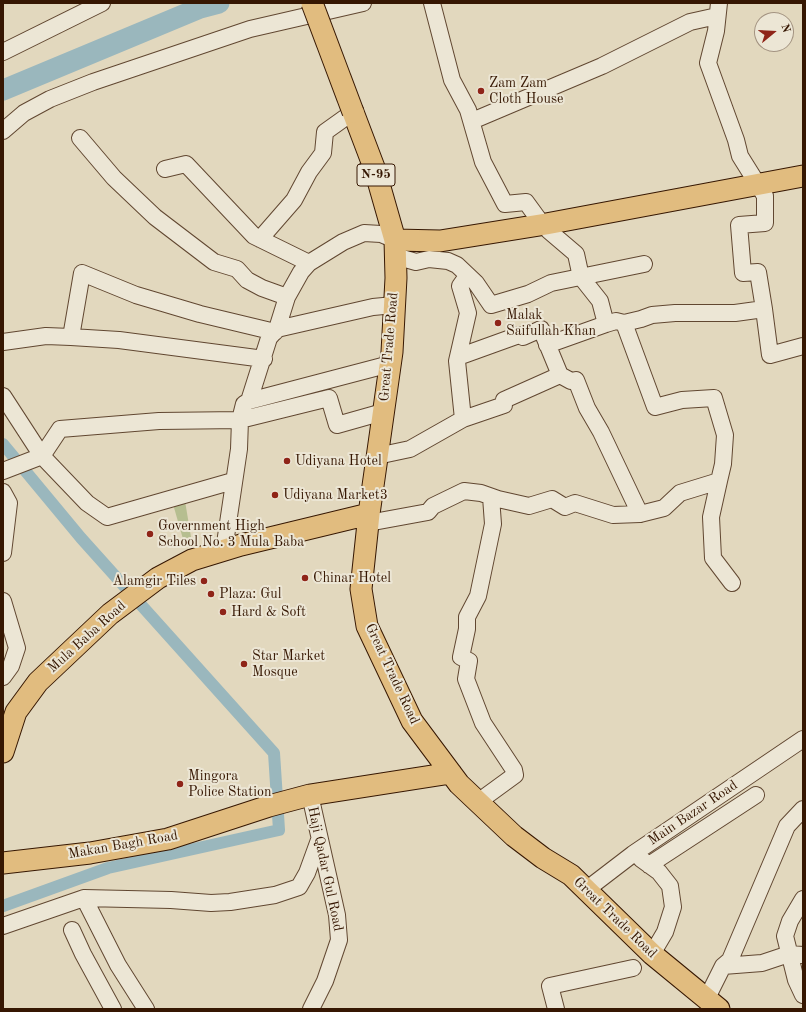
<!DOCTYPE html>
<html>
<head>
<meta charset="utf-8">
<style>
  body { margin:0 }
  #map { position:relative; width:806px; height:1012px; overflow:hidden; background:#e2d8be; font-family:"Old Standard TT",serif }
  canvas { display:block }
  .frame { position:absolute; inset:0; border:4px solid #361702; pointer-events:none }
  .north { position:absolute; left:754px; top:12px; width:40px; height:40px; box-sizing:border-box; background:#ece6d5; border:1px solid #a39381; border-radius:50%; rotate:72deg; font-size:11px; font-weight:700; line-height:16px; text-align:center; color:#361702 }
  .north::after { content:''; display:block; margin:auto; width:14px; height:18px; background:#8f2418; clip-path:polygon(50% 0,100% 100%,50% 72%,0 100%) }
</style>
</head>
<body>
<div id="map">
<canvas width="806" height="1012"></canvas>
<div class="frame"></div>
<div class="north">N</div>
</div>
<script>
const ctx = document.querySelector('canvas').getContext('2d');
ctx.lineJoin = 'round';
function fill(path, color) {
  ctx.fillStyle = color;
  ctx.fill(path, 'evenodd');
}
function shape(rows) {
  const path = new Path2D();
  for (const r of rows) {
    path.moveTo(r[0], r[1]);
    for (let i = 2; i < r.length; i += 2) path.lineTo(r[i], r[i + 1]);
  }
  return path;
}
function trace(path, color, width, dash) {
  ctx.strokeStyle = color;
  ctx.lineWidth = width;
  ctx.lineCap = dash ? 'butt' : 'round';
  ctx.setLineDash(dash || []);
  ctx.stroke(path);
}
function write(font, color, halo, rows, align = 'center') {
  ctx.font = font + ' "Old Standard TT",serif';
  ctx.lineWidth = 4;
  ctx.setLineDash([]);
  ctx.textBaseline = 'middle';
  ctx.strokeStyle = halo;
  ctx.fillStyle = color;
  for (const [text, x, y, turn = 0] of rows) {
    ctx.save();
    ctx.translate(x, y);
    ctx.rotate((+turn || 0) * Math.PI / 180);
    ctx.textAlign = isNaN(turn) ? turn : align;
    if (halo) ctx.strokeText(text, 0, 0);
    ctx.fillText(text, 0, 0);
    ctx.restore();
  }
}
fill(shape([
  [185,501,191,537,183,539,173,504]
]), '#b6be90');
trace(shape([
  [3,444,81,538,274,753,279,830,108,868,3,906]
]), '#9ab7bd', 12);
trace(shape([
  [3,90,200,8,219,3]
]), '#9ab7bd', 21);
const minor = shape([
  [432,3,452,80,468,110,483,162,505,204,526,202,542,224],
  [719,3,716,31,708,63,736,140,740,156,765,196,765,223,739,225,743,273,758,272,764,309],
  [3,52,102,3],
  [472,121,602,66,690,22,717,16],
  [3,131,24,113,50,99,93,82,250,29,363,3],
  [80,138,114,178,155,217,214,262,237,269,247,280,262,288,287,297],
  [165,169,186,164,254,236,309,263],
  [546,224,549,231,576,254,581,277,600,301,606,324,616,321,624,323,641,319,652,315,675,313,735,313,764,309,770,355,803,346],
  [260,239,294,200,309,172,323,153,325,132,353,112],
  [395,256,416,262,429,259,448,261,457,265,476,283,491,305,528,294,551,283,644,264],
  [624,323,655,407,682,400,714,398,725,435,723,464,719,481],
  [277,329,373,307,394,305],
  [71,337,82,273,136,295,200,314,275,332],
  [3,342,46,336,71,337,119,340,264,359],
  [547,345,606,324],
  [458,357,519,335,523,337,541,329,560,375,571,381,576,380,587,408,601,432,640,514],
  [3,396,42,456,87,503,107,517,233,481],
  [249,401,390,364],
  [463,419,504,405,504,400,560,375],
  [377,456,410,449,463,419,457,361,468,313,460,286,465,279,469,277],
  [3,471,42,456,60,429,159,421,240,420,329,398,337,425,383,412],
  [3,492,9,503,3,553],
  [368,523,428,512,433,506,464,491,481,493,498,499,529,506,552,499,565,507,575,503,613,515,640,514,664,508,680,493,719,481,711,517,713,558,732,583],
  [224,550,239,449,240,420,244,404,249,401,269,338,277,329,287,297,301,272,309,263,343,242,364,233,381,234,395,240],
  [3,601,17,648,11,666,3,677],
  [310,795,337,915,339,940,325,981,311,1009],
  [478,802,515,775,514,770,483,723,466,679,469,661,461,657,467,629,467,617,478,596,493,524,491,497],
  [641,859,659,872,670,886,673,907,665,932,652,954],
  [649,865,756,795],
  [586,890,633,854,803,739],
  [84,898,118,965,146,1009],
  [803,899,790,921,785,936,796,980,803,995],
  [3,926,84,898,171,900,211,903,230,902,275,895,299,887,307,873,319,840],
  [72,930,83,954,113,1009],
  [723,966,762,963,789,954,803,955],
  [706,1000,723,966,730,960,787,826,803,809],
  [556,1009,550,986,633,968]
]);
const major = shape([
  [353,112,375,170,395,240,396,278,392,352,369,514,361,589,367,626,412,721,459,784,514,836,543,858,571,875,652,954,719,1009],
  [395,240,440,241,546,224,803,176],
  [3,752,16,712,38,682,110,614,158,578,192,560,241,545,369,514],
  [3,863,90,853,168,839,269,806,310,795,451,773]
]);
trace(minor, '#614731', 18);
trace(major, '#361702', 23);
trace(minor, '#ece6d5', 16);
trace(major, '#e1bc7f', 21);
const majorBridge = shape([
  [312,3,353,112]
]);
trace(majorBridge, '#361702', 23, []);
trace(majorBridge, '#e1bc7f', 21);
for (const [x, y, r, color] of [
  [481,91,4,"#8f2418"],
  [498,323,4,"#8f2418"],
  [287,461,4,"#8f2418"],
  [275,495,4,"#8f2418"],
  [150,534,4,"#8f2418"],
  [305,578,4,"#8f2418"],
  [204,581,4,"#8f2418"],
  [211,594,4,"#8f2418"],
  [223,612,4,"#8f2418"],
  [244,664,4,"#8f2418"],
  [180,784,4,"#8f2418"]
]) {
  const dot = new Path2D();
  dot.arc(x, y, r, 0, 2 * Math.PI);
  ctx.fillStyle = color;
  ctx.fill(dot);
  trace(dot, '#ece6d5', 1.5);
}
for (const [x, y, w] of [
  [376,175,38]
]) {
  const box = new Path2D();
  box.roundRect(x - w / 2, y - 11, w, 22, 3);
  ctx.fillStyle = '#ece6d5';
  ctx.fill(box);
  trace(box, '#361702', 1);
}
write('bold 13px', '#361702', null, [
  ["N-95",376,175]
]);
write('14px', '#361702', '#ece6d5', [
  ["Zam Zam",489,83],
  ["Cloth House",489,99],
  ["Malak",506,315],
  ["Saifullah Khan",506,331],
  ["Udiyana Hotel",295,461],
  ["Udiyana Market3",283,495],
  ["Government High",158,526],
  ["School No. 3 Mula Baba",158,542],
  ["Chinar Hotel",313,578],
  ["Alamgir Tiles",196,581,"right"],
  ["Plaza: Gul",219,594],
  ["Hard & Soft",231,612],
  ["Star Market",252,656],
  ["Mosque",252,672],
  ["Mingora",188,776],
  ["Police Station",188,792]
], 'left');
write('14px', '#361702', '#ece6d5', [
  ["Great Trade Road",389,347,-85],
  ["Mula Baba Road",87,637,-42],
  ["Great Trade Road",392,674,65],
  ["Main Bazar Road",693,813,-34],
  ["Makan Bagh Road",123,845,-10],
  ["Haji Qadar Gul Road",325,869,78],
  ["Great Trade Road",615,918,44]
]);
</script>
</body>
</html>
